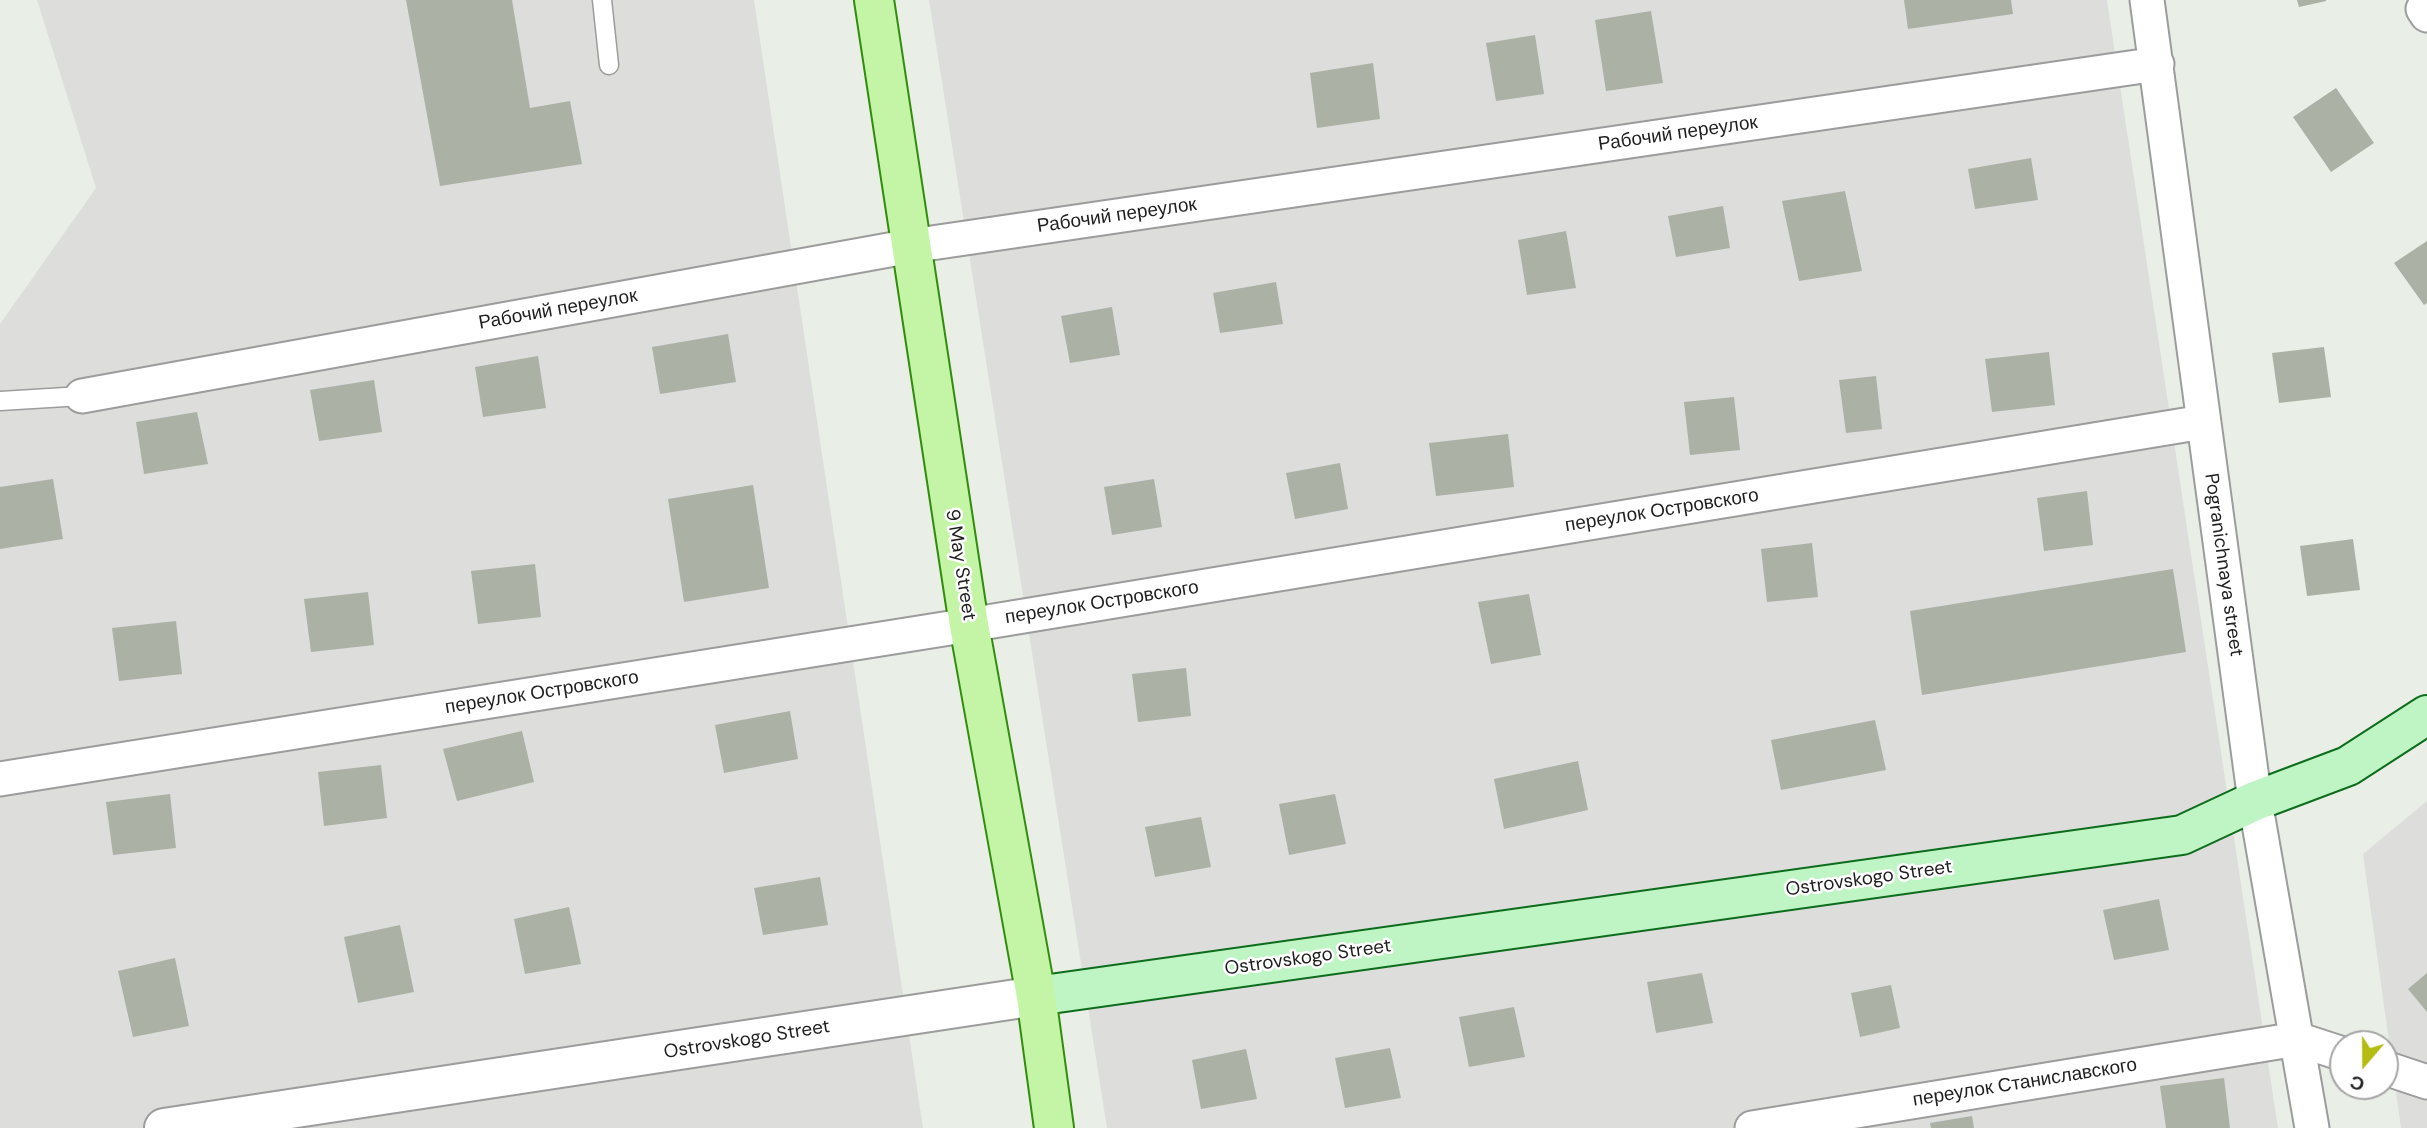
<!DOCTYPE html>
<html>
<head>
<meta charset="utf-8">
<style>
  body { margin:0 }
  #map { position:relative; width:2427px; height:1128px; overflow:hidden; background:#e9efe6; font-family:"DM Sans",sans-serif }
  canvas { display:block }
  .north { position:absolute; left:2329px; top:1030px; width:70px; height:70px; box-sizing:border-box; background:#fff; border:2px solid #a5a5a5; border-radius:50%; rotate:200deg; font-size:19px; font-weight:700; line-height:28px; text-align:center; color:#1f1f1f }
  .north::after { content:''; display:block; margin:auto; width:24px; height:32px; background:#b5bc11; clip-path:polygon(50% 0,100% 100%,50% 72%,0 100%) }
</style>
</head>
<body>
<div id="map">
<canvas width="2427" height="1128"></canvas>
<div class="north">С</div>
</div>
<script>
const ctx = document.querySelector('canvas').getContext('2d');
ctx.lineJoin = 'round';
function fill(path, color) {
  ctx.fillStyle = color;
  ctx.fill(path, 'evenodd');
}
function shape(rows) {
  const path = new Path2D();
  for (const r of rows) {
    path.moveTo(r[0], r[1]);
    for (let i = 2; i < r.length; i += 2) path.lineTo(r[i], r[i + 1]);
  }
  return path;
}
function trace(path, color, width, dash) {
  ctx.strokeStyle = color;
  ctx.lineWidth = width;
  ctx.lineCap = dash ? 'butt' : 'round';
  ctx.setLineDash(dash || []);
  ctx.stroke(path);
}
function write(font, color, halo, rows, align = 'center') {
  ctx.font = font + ' "DM Sans",sans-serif';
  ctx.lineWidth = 5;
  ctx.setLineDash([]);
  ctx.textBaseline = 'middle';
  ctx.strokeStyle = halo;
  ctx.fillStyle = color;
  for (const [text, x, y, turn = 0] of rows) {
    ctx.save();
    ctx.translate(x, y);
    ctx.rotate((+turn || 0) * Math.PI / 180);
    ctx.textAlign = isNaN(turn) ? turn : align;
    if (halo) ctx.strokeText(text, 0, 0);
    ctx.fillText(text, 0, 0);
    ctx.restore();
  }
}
fill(shape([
  [37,0,754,0,923,1128,0,1128,0,324,96,188],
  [929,0,2107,0,2278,1128,1107,1128],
  [2427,801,2427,1128,2401,1128,2363,854]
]), '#dddddc');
fill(shape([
  [406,0,512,0,530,108,570,101,582,164,440,186],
  [1904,0,2011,0,2013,14,1908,29],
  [2297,0,2326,0,2326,1,2299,7],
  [1651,11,1663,83,1606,91,1595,20],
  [1535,35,1544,94,1496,101,1486,43],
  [1373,63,1380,119,1317,128,1310,73],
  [2336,88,2374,143,2331,172,2293,117],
  [2031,158,2038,200,1975,209,1968,169],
  [1845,191,1862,271,1799,281,1782,201],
  [1723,206,1730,248,1676,257,1668,216],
  [1566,231,1576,288,1527,295,1518,240],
  [2427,241,2427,303,2424,305,2394,263],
  [1276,282,1283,324,1220,333,1213,293],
  [1112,307,1120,355,1070,363,1061,316],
  [728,334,736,382,660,394,652,347],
  [2324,347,2331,397,2279,403,2272,353],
  [2049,352,2055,405,1992,412,1985,359],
  [538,356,546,408,483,417,475,367],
  [1876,376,1882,429,1846,433,1839,380],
  [374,380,382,432,319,441,310,390],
  [1734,397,1740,450,1690,455,1684,402],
  [197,412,208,464,144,474,136,422],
  [1508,434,1514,487,1436,496,1429,443],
  [1340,463,1348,509,1295,519,1286,473],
  [53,479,63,539,0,549,0,487],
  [1154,479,1162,527,1112,535,1104,487],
  [753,485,769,588,684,602,668,499],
  [2087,491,2093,545,2044,551,2037,498],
  [2353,539,2360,590,2307,596,2300,546],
  [1812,543,1818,597,1767,602,1761,549],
  [535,564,541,617,478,624,471,571],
  [2173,569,2186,652,1922,695,1910,611],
  [368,592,374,645,311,652,304,599],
  [1529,594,1541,655,1491,664,1478,602],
  [176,621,182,674,119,681,112,628],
  [1186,668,1191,716,1138,722,1132,674],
  [790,711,798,759,724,773,715,725],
  [1875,720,1886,770,1781,790,1771,740],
  [522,731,534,782,457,801,443,749],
  [1578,761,1588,810,1504,829,1494,779],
  [381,765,387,818,324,826,318,772],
  [170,794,176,848,113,855,106,802],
  [1335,794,1346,844,1289,855,1279,804],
  [1201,817,1211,867,1155,877,1145,827],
  [820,877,828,925,763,935,754,888],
  [2159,899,2169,950,2114,960,2103,910],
  [569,907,581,964,525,974,514,919],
  [400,925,414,992,358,1003,344,937],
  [175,958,189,1026,133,1037,118,971],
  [1702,973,1713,1023,1656,1033,1647,982],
  [2427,973,2427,1012,2408,989],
  [1891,985,1900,1028,1860,1037,1851,993],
  [1514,1007,1525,1057,1469,1067,1459,1017],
  [1390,1048,1401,1098,1345,1108,1335,1058],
  [1246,1049,1257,1099,1201,1109,1192,1060],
  [2224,1078,2230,1128,2166,1128,2160,1086],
  [1972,1116,1974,1128,1931,1128,1930,1123]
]), '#abb1a5');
const service = shape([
  [602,0,609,65],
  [0,401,82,396]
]);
const minor = shape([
  [2147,0,2255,801,2312,1128],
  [2423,9,2427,15],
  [82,396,911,246,2157,64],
  [0,779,969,625,2203,422],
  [2385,1068,2427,1082],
  [1752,1128,2297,1039,2343,1054]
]);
const tertiary = shape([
  [164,1128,1036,996]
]);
const secondary = shape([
  [1036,996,2182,835,2255,801,2348,766,2427,715]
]);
const primary = shape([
  [874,0,969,625,1036,996,1054,1128]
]);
trace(service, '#9c9c9c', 21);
trace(minor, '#9c9c9c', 37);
trace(tertiary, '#9c9c9c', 42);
trace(secondary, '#0e6d1d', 42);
trace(primary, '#328d0d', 42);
trace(service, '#fff', 18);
trace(minor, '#fff', 33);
trace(tertiary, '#fff', 38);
trace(secondary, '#bff4c4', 38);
trace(primary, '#c4f4a6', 38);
write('19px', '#1f1f1f', '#fff', [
  ["Рабочий переулок",1678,134,-8],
  ["Рабочий переулок",1117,216,-8],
  ["Рабочий переулок",558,310,-10],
  ["переулок Островского",1662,511,-9],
  ["9 May Street",960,565,81],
  ["Pogranichnaya street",2223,565,82],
  ["переулок Островского",1102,603,-9],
  ["переулок Островского",542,693,-9],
  ["Ostrovskogo Street",1869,879,-8],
  ["Ostrovskogo Street",1308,958,-8],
  ["Ostrovskogo Street",747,1040,-9],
  ["переулок Станиславского",2025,1083,-9]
]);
</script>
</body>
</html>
